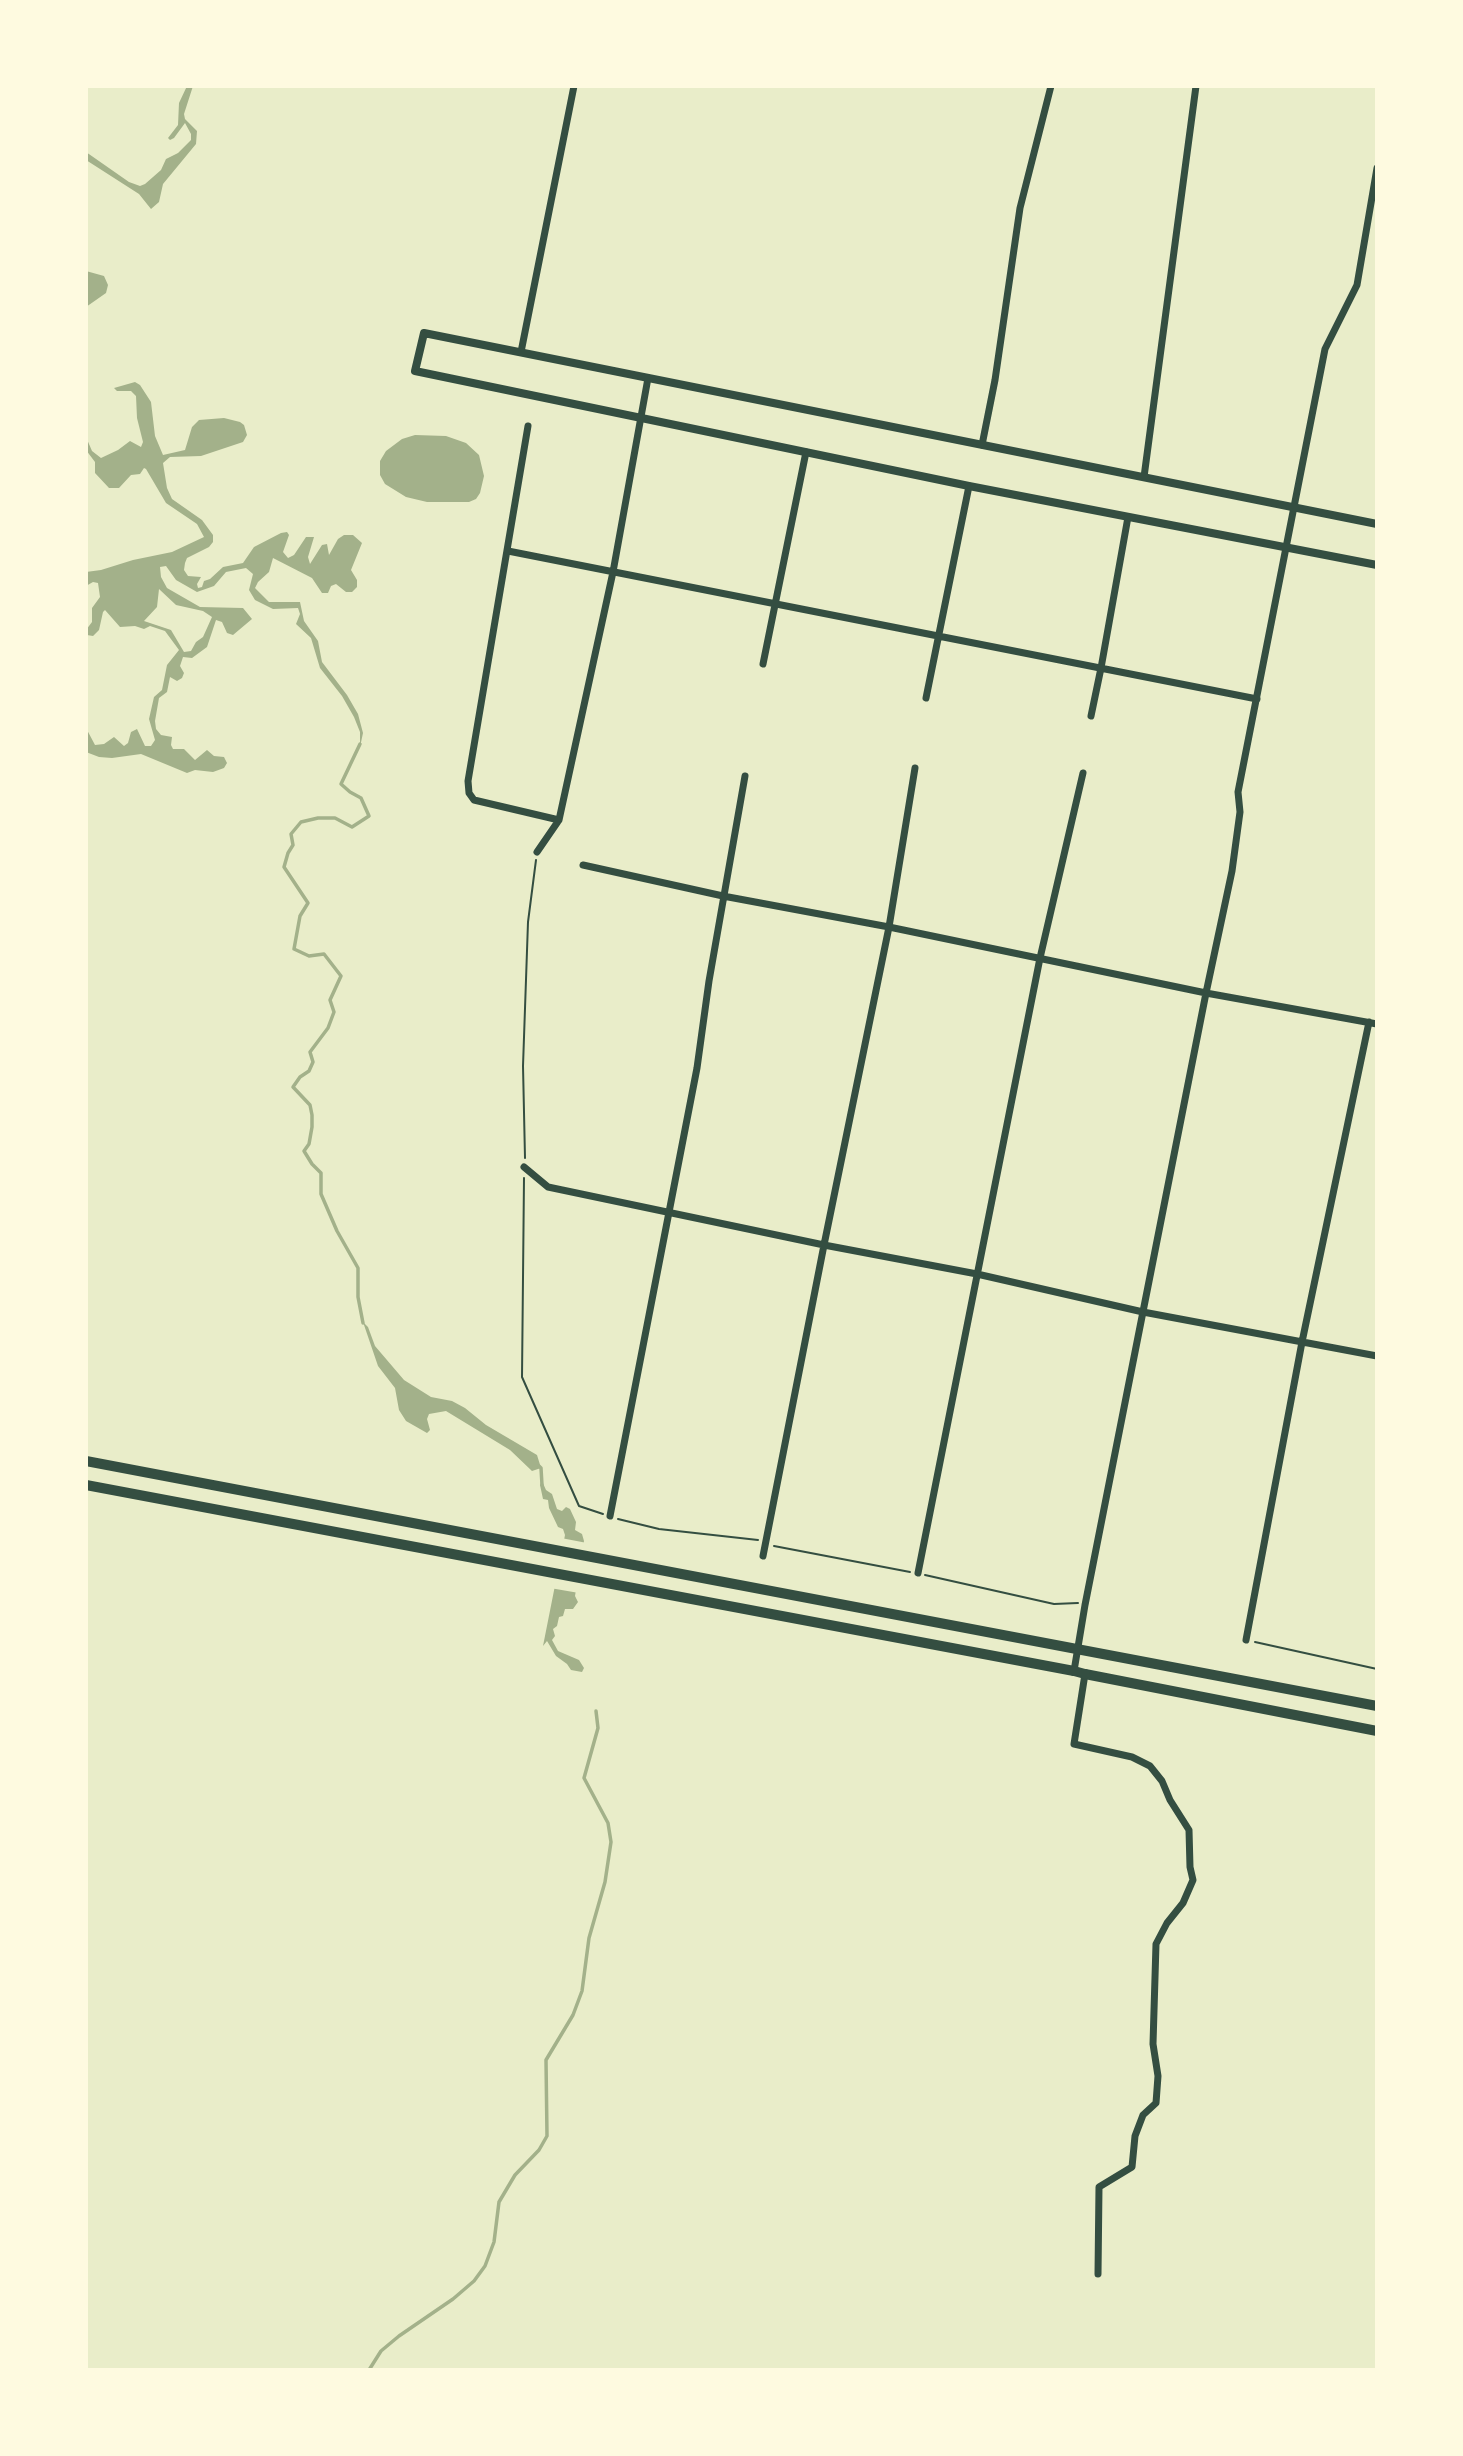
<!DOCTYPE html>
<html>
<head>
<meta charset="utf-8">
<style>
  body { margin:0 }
  #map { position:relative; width:1463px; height:2456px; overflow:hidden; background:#e9edc9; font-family:"PT Sans",sans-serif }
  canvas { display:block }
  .frame { position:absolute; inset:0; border:88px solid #fefae0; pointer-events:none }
</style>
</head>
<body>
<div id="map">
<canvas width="1463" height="2456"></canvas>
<div class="frame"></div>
</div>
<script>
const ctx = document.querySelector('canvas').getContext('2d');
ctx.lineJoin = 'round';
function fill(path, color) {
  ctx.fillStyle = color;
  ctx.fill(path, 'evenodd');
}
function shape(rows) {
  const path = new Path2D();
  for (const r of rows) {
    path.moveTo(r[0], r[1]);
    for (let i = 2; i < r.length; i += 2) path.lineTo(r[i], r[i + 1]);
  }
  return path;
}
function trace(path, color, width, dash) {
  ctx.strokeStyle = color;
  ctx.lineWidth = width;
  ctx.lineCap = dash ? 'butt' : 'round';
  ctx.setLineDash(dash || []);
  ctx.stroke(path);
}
fill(shape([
  [187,86,193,86,184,114,185,119,197,131,196,144,163,184,159,202,151,209,139,194,86,160,86,152,129,182,140,186,145,184,161,170,166,159,178,153,191,140,191,134,185,123,174,138,170,140,168,138,178,125,179,103],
  [86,271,104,276,108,285,106,293,86,307],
  [135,382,140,385,151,402,155,436,163,455,185,450,192,427,199,420,224,418,240,422,244,425,247,435,243,442,201,456,170,457,163,463,167,488,172,499,202,520,213,535,213,542,209,547,187,558,185,563,184,570,188,576,201,577,197,584,198,588,202,587,204,581,210,579,223,567,243,563,254,547,281,533,287,532,289,535,283,552,288,558,294,555,306,537,314,537,308,557,310,564,322,545,327,544,329,555,338,539,344,535,353,535,362,543,351,570,357,580,357,587,352,592,346,592,336,584,331,586,328,593,322,593,312,578,273,558,269,572,258,582,255,588,269,602,300,602,304,621,318,641,322,662,347,695,358,714,363,733,360,747,360,732,354,717,342,696,320,668,311,638,296,624,300,614,298,608,273,609,255,600,249,590,253,574,246,568,226,572,214,586,197,592,176,580,166,566,160,567,161,577,167,588,200,607,243,608,252,619,233,635,227,633,222,622,216,620,207,647,192,658,183,657,180,666,184,673,182,678,177,681,170,677,167,692,159,698,155,721,156,729,161,735,172,737,171,745,173,749,184,749,195,760,207,750,214,756,224,757,227,763,224,768,213,772,195,770,187,773,141,754,112,758,99,757,86,752,86,728,95,745,104,744,114,737,124,746,128,743,131,732,137,729,145,746,151,746,155,740,149,719,154,697,162,690,167,665,179,650,165,631,150,626,144,629,135,626,120,627,105,610,103,612,99,630,93,636,87,635,86,630,92,622,92,608,100,597,98,583,93,582,86,586,86,572,101,570,133,560,172,552,204,537,197,524,166,503,146,469,144,468,140,474,131,475,119,488,109,488,95,473,95,462,86,450,86,437,92,451,101,458,118,450,130,441,141,447,143,442,137,418,136,396,131,391,117,391,114,388],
  [159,589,176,605,203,611,212,617,203,637,196,642,191,651,184,652,171,630,144,621,157,607],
  [415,435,446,436,466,443,479,455,484,476,480,493,476,499,469,502,427,502,406,497,385,484,380,475,380,461,386,451,402,439],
  [363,1322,368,1327,375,1346,404,1380,431,1397,452,1401,465,1408,486,1425,537,1455,541,1468,532,1471,510,1450,446,1411,429,1414,427,1419,430,1430,427,1433,406,1421,399,1410,395,1388,378,1366],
  [542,1481,546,1490,552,1494,557,1509,562,1511,566,1507,570,1509,576,1522,575,1530,582,1534,584,1541,575,1596,578,1602,573,1609,565,1609,563,1616,559,1617,557,1626,553,1629,555,1636,552,1640,558,1651,579,1660,584,1668,582,1672,571,1670,567,1664,556,1656,547,1641,543,1646,565,1535,563,1529,558,1527,549,1508,548,1500,543,1499,540,1485]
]), '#a3b18a');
fill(shape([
  [561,1538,587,1543,579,1593,550,1588]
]), '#e9edc9');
trace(shape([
  [360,744,341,784,350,792,361,798,369,816,352,827,335,818,318,818,301,822,291,834,293,845,288,853,284,867,308,903,300,916,294,949,309,956,324,954,341,976,330,1000,334,1012,328,1028,310,1052,313,1062,309,1071,300,1077,293,1087,310,1105,312,1115,312,1127,309,1144,304,1151,312,1164,321,1173,321,1194,337,1231,358,1268,358,1297,363,1323],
  [539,1466,541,1468,542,1485],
  [369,2370,381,2351,399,2336,453,2299,474,2281,485,2266,494,2242,499,2202,515,2175,539,2150,547,2136,546,2060,573,2015,582,1991,589,1938,605,1882,611,1842,608,1823,584,1778,598,1728,596,1711]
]), '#a3b18a', 3.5);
trace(shape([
  [525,1158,523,1066,528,922,536,860],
  [524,1178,522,1377,579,1506,603,1514],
  [618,1519,659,1529,758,1540],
  [774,1546,910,1572],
  [925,1575,1054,1604,1078,1603],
  [1255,1642,1377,1669]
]), '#344e41', 2);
trace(shape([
  [521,352,574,86],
  [528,426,468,781,469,793,474,800,559,820],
  [982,445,995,380,1020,208,1051,86],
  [1144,477,1196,86],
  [508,551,1257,699],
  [763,664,806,452],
  [926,698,969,486],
  [1091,716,1101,668,1128,517],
  [537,852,559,820,613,572,648,378],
  [583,865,723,896,889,927,1206,993,1377,1024],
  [524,1167,548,1187,824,1245,977,1274,1143,1312,1377,1356],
  [610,1516,697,1068,709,981,745,776],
  [763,1556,824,1245,889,927,915,768],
  [918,1573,1040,958,1083,773],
  [1246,1640,1302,1342,1369,1022],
  [1074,1671,1085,1605,1206,993,1232,871,1240,812,1238,792,1325,349,1357,285,1377,168],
  [1085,1674,1074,1744,1132,1757,1150,1766,1162,1781,1170,1800,1189,1830,1190,1867,1193,1880,1183,1903,1167,1923,1156,1944,1153,2044,1158,2076,1156,2103,1143,2115,1135,2136,1132,2167,1099,2187,1098,2274]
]), '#344e41', 7);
trace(shape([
  [1377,524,424,333,415,371,969,486,1377,565]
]), '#344e41', 8);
trace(shape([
  [86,1461,1377,1706],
  [86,1485,1074,1671],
  [1085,1674,1377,1731]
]), '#344e41', 10);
trace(shape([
  [1074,1671,1085,1674]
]), '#344e41', 10);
</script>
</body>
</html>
